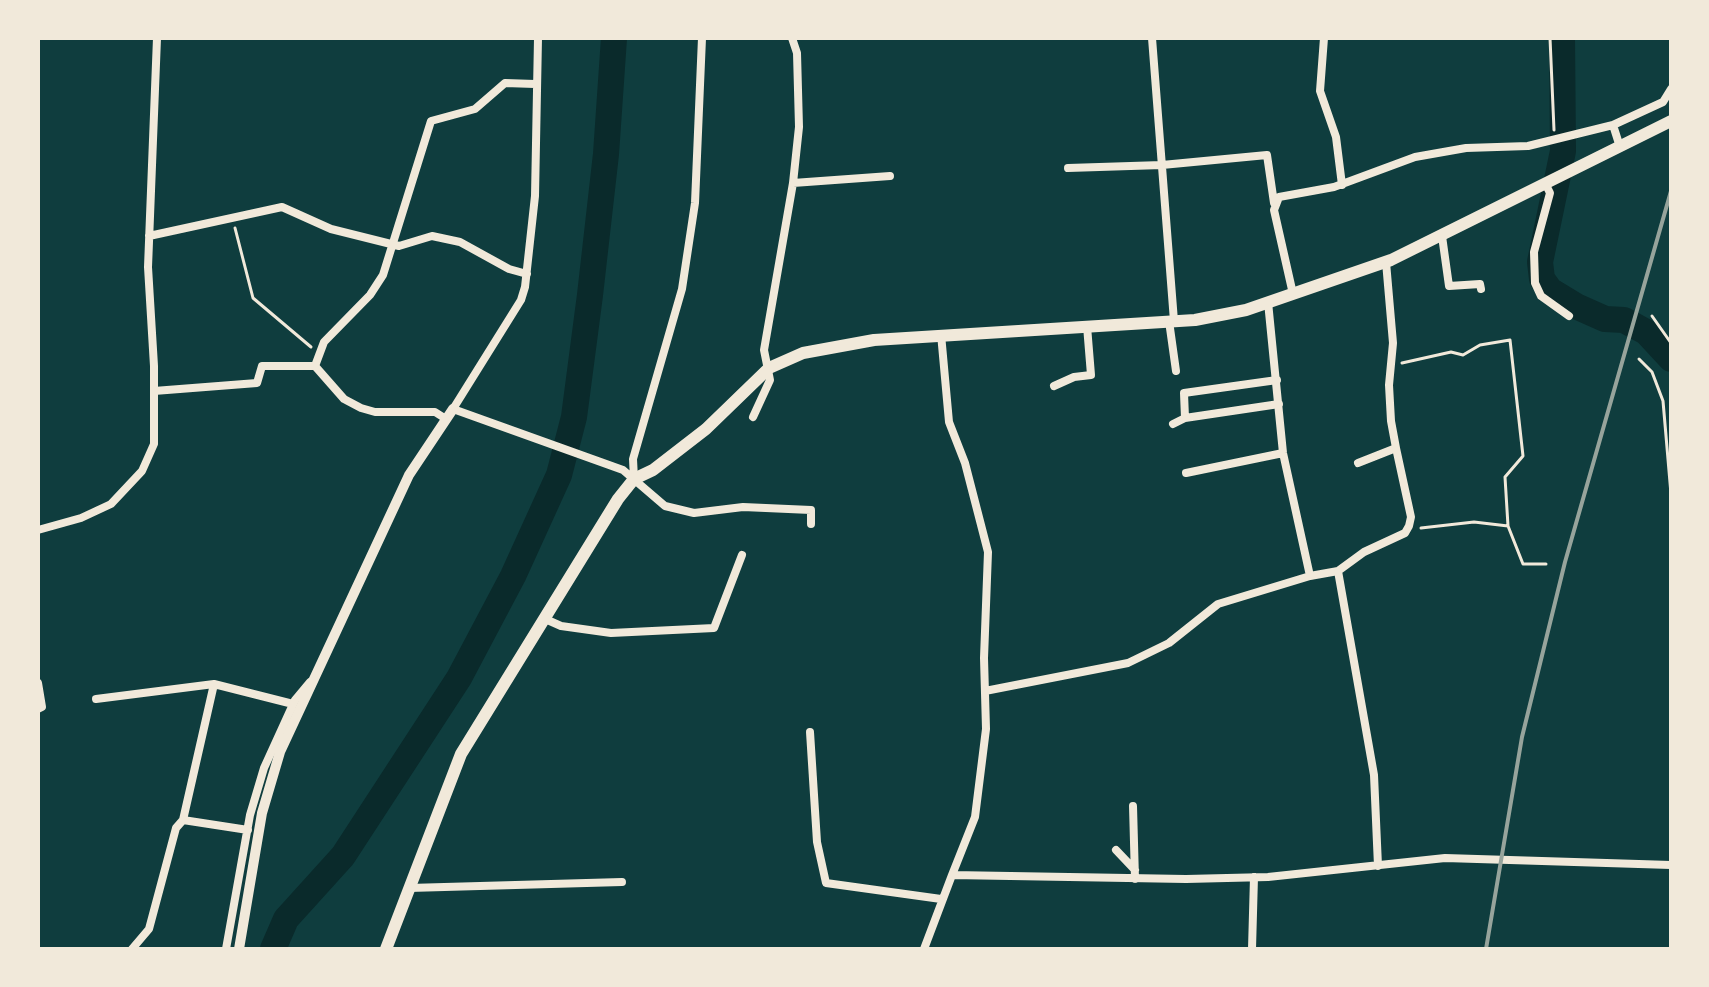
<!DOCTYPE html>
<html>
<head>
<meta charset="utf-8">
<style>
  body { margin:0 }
  #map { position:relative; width:1709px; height:987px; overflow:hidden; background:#0f3d3e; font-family:"Golos Text",sans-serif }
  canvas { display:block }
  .frame { position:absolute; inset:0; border:40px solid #f1e9da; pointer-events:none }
</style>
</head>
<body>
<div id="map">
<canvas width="1709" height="987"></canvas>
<div class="frame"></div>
</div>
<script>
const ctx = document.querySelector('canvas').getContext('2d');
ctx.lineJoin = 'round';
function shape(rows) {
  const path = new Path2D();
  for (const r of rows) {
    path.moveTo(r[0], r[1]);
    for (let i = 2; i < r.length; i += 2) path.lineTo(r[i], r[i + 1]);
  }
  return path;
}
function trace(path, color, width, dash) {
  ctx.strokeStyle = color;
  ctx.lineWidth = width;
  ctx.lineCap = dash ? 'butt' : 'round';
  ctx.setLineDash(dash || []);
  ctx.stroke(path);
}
trace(shape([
  [1562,38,1563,151,1540,262,1542,279,1550,290,1578,307,1605,319,1624,320,1646,332,1671,359],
  [273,949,286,919,343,856,459,678,513,576,559,475,574,417,590,295,606,154,614,38]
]), '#0a2a2b', 26);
trace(shape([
  [1550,38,1554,130],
  [235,228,253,298,311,347],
  [1652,316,1671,343],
  [1639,359,1652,372,1663,401,1671,494],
  [1402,363,1451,352,1463,355,1480,345,1510,340,1523,456,1505,477,1508,526],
  [1421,528,1474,522,1508,526,1523,564,1546,564]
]), '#f1e9da', 3);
trace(shape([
  [538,38,535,196,525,287,521,300,453,409,623,470,665,506,694,513,743,507,811,510,811,524],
  [1152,38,1174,321],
  [1324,38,1320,91,1336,137,1342,185],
  [1620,147,1613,125,1663,102,1671,89],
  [1068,168,1162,165,1267,155,1274,203],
  [793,183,890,176],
  [1546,185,1550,193,1534,252,1535,283,1541,296,1569,316],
  [149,236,282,207,331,229,399,246,432,236,460,242,509,269,527,274],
  [1442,236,1449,286,1480,284,1481,289],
  [1386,262,1393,343,1389,385,1391,421,1396,448],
  [1293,294,1274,210,1279,197,1334,187,1415,157,1466,148,1528,146,1613,125],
  [1268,302,1283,453,1310,576,1338,571,1364,552,1405,533,1409,526,1411,517,1396,448,1358,463],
  [1169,321,1176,371],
  [941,334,949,422,965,463,988,552,984,658,986,729,975,817,952,875],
  [315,366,324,342,370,295,383,275,431,121,475,109,505,83,535,84],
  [1054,386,1074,377,1091,375,1087,326],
  [154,391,257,383,262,366,315,366,344,399,361,408,375,412,435,412,446,419],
  [753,417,770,380,764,350,793,183,799,127,797,53,792,38],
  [1185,418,1184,393,1277,380],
  [1173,424,1185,418,1279,404],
  [1186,473,1283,453],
  [634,479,633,459,682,289,695,203,702,38],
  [38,530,81,518,111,504,142,471,154,444,154,366,148,267,157,38],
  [1338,571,1374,775,1378,866],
  [543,618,561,626,611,633,714,628,742,555],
  [38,683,42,707,38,709],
  [985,691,1128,663,1169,643,1218,604,1310,576],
  [96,699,214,684,293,704],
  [810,732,817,842,826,883,941,899],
  [1133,806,1135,879],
  [183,820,248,830],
  [1116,850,1135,870],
  [409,888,622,882],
  [132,949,149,929,176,828,183,820,214,684],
  [226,949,250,815,264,768,295,700,310,682],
  [924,949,952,875,1186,879,1268,877,1445,858,1671,865],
  [1252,949,1254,877]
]), '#f1e9da', 8);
trace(shape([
  [239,949,262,813,280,752,409,475,453,409]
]), '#f1e9da', 10);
trace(shape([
  [386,949,461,754,618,499,634,479,653,470,706,429,769,368,803,353,874,340,1195,320,1246,310,1391,260,1671,121]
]), '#f1e9da', 12);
trace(shape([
  [1486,949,1522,737,1565,562,1671,191]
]), '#97a49c', 4);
</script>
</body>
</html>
